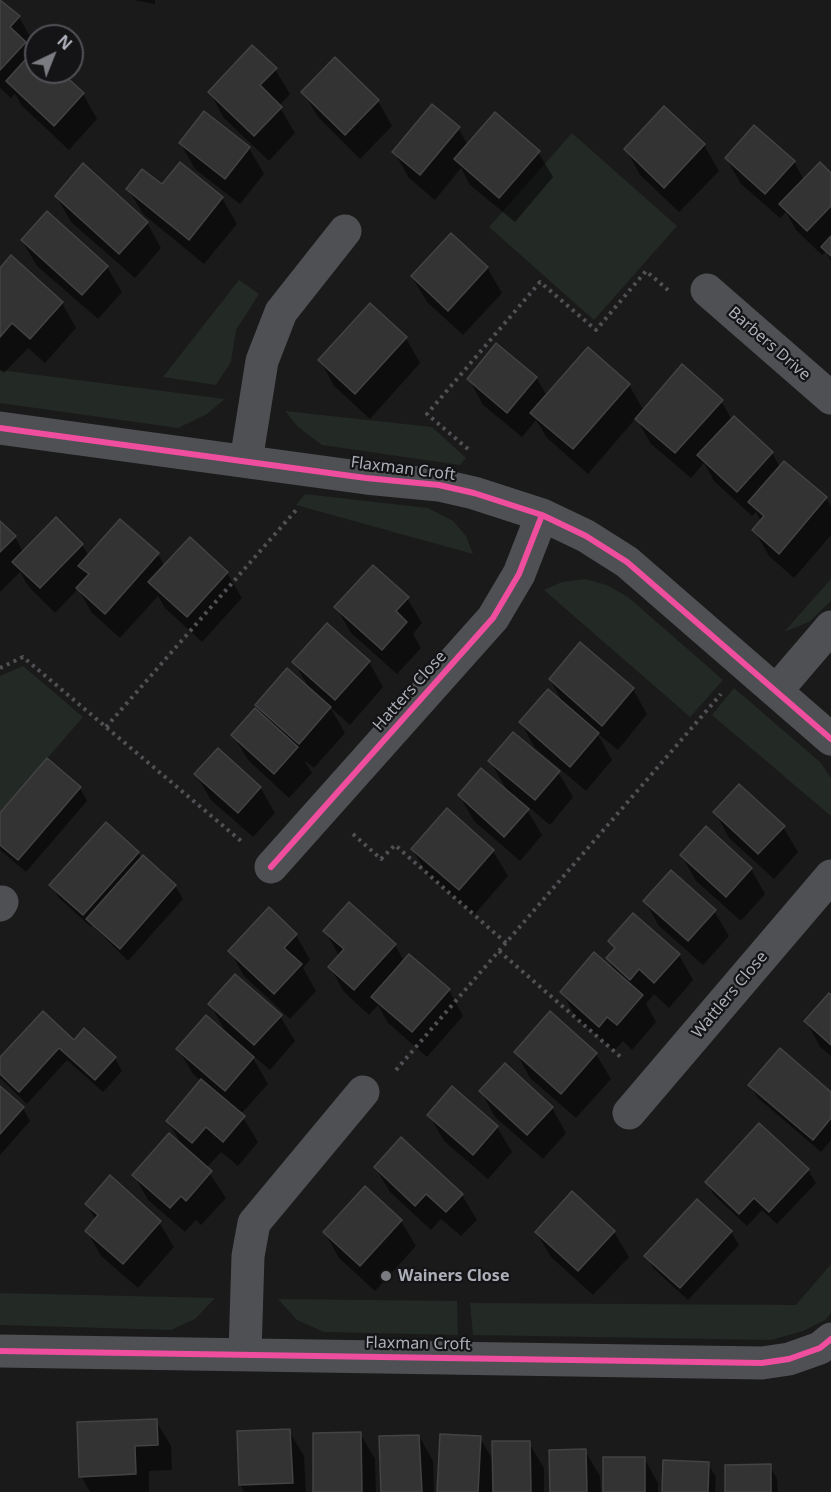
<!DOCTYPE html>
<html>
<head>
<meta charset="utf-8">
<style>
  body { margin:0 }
  #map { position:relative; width:831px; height:1492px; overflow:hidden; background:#1a1a1a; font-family:"Noto Sans",sans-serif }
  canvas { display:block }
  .north { position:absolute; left:24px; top:24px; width:60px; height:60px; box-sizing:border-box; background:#141416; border:2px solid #515257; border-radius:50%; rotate:43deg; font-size:16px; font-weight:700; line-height:24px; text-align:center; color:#adb0b9 }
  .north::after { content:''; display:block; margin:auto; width:21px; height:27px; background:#7a7c81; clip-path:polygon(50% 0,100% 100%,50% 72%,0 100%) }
</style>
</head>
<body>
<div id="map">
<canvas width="831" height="1492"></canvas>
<div class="north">N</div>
</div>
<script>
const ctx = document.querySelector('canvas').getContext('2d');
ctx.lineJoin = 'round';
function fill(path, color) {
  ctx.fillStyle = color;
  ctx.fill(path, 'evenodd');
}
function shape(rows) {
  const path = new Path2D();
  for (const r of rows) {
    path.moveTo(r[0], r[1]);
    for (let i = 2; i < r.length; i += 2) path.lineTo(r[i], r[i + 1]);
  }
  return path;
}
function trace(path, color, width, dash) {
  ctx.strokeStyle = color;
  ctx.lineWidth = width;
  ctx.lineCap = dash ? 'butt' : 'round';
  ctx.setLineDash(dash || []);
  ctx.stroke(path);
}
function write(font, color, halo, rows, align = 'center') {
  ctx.font = font + ' "Noto Sans",sans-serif';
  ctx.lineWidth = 4.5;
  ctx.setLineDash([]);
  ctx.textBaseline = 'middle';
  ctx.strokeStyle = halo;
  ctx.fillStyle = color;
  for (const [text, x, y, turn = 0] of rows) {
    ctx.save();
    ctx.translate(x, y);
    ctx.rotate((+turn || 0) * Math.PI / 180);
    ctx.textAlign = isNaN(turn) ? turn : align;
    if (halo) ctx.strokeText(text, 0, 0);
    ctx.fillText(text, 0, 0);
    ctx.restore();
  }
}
fill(shape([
  [572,133,677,226,594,320,489,227],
  [239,280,259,294,236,330,231,362,216,385,163,377],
  [0,370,225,399,207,414,178,428,0,403],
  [285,411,432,427,466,458,460,465,322,445,298,427],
  [305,494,428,508,453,521,466,536,473,554,296,505],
  [585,579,607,585,628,597,723,680,690,717,544,590,562,582],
  [831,579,831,601,809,622,784,632],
  [23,666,83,717,0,813,0,676],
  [734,688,820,762,831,778,831,816,712,715],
  [831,1264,831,1313,825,1320,803,1331,771,1340,473,1335,470,1303,796,1305],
  [0,1293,215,1298,195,1319,171,1330,0,1325],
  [278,1299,457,1301,458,1335,324,1332,297,1320]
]), '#232924');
fill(shape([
  [0,0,19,17,33,42,28,48,31,55,36,51,36,72,59,72,83,94,97,119,69,150,22,106,15,94,11,98,0,88],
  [134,0,155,0,155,4],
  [275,69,290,94,279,106,295,133,269,161,224,118,210,93],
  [303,92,378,101,392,126,360,159,318,117],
  [665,108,704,145,719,171,679,212,640,175,626,149],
  [458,128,468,145,538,152,553,177,515,222,470,185,461,168,435,200,409,178,394,152],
  [180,143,249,148,264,174,240,204,195,169],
  [726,158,794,162,804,180,831,176,831,261,826,252,822,255,796,230,786,212,780,218,741,184],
  [180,164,222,198,237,224,204,264,143,214,128,189,162,186],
  [56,196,147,223,161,248,135,278,71,222],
  [47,213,107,267,122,292,98,319,37,266,22,241],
  [487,267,502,293,463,335,427,302,412,277],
  [0,270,62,303,76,328,45,363,28,348,4,373,0,370],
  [406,338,420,363,370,419,334,386,320,360],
  [536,377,547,396,629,385,644,411,721,401,732,420,772,453,780,467,784,463,826,498,831,507,831,535,794,578,769,556,754,530,761,521,756,512,752,516,714,481,704,463,691,478,651,444,636,418,588,474,547,438,536,420,522,437,483,405,469,379],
  [0,523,15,537,23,552,82,545,89,556,158,554,165,567,227,573,242,598,202,642,165,608,158,596,120,638,92,613,78,589,55,613,29,587,20,572,0,592],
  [407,598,422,623,413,634,421,648,397,674,351,633,336,607],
  [294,662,369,662,383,687,350,725,330,707,345,733,314,768,304,760,312,773,289,798,248,760,233,735,265,719,257,705,309,688],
  [550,680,633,689,647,714,618,750,597,733,612,760,586,791,535,748,521,723,565,706],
  [490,761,558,772,573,797,550,825,513,794,511,796,527,810,542,835,520,861,474,821,459,795,508,792],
  [196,775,260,787,275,813,253,837,211,800],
  [80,788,87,801,26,872,0,850,0,815],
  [447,810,493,851,508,876,474,915,427,874,412,849],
  [715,812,783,827,798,852,774,879,729,838],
  [138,853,142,859,143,857,175,886,183,899,128,961,92,925,91,927,59,898,51,885],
  [682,856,751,869,765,894,741,921,696,881],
  [645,901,714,911,729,936,703,965,659,926],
  [325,931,395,945,404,961,449,990,463,1016,427,1057,388,1023,378,1005,369,1015,344,992,330,967,339,956],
  [296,935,310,960,303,968,316,991,290,1019,244,976,230,951],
  [610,941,679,955,693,980,669,1008,654,994,646,1004,656,1022,632,1050,623,1041,614,1051,576,1018,562,992,616,973,607,958,614,950],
  [831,997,831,1056,820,1047,806,1021],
  [210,1004,280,1016,295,1041,270,1070,250,1053,268,1084,241,1114,258,1142,238,1166,221,1152,206,1168,226,1198,201,1225,196,1220,185,1232,148,1200,134,1175,182,1146,168,1121,201,1081,193,1074,178,1049,231,1036,224,1029],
  [74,1042,115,1058,122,1071,103,1092,67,1060,27,1104,0,1078,0,1060],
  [516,1052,596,1054,611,1079,576,1118,530,1078],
  [750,1085,831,1094,831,1140,821,1152,758,1098],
  [0,1088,23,1108,30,1121,0,1155],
  [481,1091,552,1108,566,1133,543,1159,495,1117],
  [429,1115,497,1127,512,1152,488,1179,444,1141],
  [759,1125,808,1170,816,1183,777,1224,762,1210,747,1226,714,1195,707,1182],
  [375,1167,462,1195,477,1220,461,1236,441,1219,431,1230,390,1192],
  [365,1188,401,1221,416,1246,375,1291,339,1258,325,1233],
  [697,1201,731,1232,739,1245,688,1300,654,1269,646,1256],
  [86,1204,159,1222,174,1247,138,1288,101,1256,87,1231,96,1220],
  [536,1232,614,1232,629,1257,593,1295,551,1257],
  [156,1421,171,1446,172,1470,149,1471,149,1492,90,1492,81,1476],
  [289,1431,304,1456,306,1492,244,1492,240,1484],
  [360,1433,375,1459,376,1492,315,1492],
  [419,1436,433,1461,434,1492,383,1492],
  [480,1438,494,1462,529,1443,544,1468,544,1492,439,1492],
  [585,1451,600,1476,601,1492,551,1492],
  [644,1458,658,1483,658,1492,605,1492],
  [708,1464,716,1477,715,1492,663,1492],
  [770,1466,777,1479,778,1492,727,1492]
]), '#0007');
const building = shape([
  [0,0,20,16,10,27,26,42,0,70,0,0],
  [252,45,277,68,260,85,282,107,254,136,208,92,252,45],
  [35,49,36,72,61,72,84,93,54,126,6,81,35,49],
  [335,57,379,100,345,135,301,92,335,57],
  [432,104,460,127,420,175,392,152,432,104],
  [664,106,705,144,664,188,624,149,664,106],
  [204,111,250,147,225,179,179,143,204,111],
  [495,112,540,151,499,198,454,159,495,112],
  [754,125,795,161,765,194,725,158,754,125],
  [180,162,223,197,189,240,126,189,142,169,162,184,180,162],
  [820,162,831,173,831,206,807,231,779,204,820,162],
  [83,163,148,222,119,254,55,196,83,163],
  [47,211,108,266,82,295,21,240,47,211],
  [451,233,488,267,448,311,411,276,451,233],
  [831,236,831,256,821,247,831,236],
  [11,255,63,302,30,339,12,323,0,337,0,268,11,255],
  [370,303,407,337,355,394,318,360,370,303],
  [496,343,537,377,507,413,467,379,496,343],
  [588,347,630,384,573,449,530,413,588,347],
  [682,364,723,400,675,453,635,419,682,364],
  [734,416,773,452,737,492,697,455,734,416],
  [784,461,827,497,779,554,752,530,764,516,748,502,784,461],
  [56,517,83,544,40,588,12,562,56,517],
  [120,519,159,553,105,614,76,588,89,574,78,566,120,519],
  [0,521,16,536,0,552,0,521],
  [190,537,228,572,187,617,148,582,190,537],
  [373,565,409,597,396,611,407,622,382,650,334,607,373,565],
  [327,623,370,661,335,700,292,662,327,623],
  [580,642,634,688,602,726,549,679,580,642],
  [287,668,331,707,299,744,255,705,287,668],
  [548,689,599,733,570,767,519,722,548,689],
  [255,708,298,747,274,774,231,735,255,708],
  [513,732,560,771,535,800,488,761,513,732],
  [218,748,261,787,238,813,194,774,218,748],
  [47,758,81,787,18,860,0,845,0,813,47,758],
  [481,768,529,809,504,837,458,795,481,768],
  [739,784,785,826,758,854,713,812,739,784],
  [447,808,494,850,459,890,411,849,447,808],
  [106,822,139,852,83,915,49,885,106,822],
  [706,826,752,868,726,897,680,855,706,826],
  [143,855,176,885,120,949,86,919,143,855],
  [671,870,716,910,688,941,643,901,671,870],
  [349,902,396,944,354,990,328,967,344,949,323,931,349,902],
  [269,907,297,934,284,948,302,964,274,994,228,951,269,907],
  [633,913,680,954,654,983,639,969,630,980,606,958,615,948,608,941,633,913],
  [594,952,643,995,617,1025,607,1017,599,1027,560,992,594,952],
  [409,954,450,989,412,1032,371,997,409,954],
  [235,974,282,1015,254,1045,208,1004,235,974],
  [829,993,831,995,831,1045,804,1021,829,993],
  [43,1011,74,1040,84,1028,116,1057,95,1080,59,1048,19,1092,0,1074,0,1057,43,1011],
  [550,1011,597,1053,561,1094,514,1052,550,1011],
  [206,1015,254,1057,225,1091,176,1049,206,1015],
  [780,1048,831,1092,831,1118,813,1140,748,1085,780,1048],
  [505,1063,553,1107,527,1135,479,1091,505,1063],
  [201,1079,245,1116,223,1142,206,1127,192,1143,166,1121,201,1079],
  [0,1086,24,1107,0,1134,0,1086],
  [452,1086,498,1126,473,1155,427,1115,452,1086],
  [759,1123,809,1169,769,1212,754,1198,739,1214,705,1182,759,1123],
  [169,1133,212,1171,186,1201,181,1196,170,1208,132,1175,169,1133],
  [401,1137,463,1194,446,1212,426,1194,415,1206,374,1167,401,1137],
  [110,1175,161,1221,123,1264,85,1231,98,1215,85,1204,110,1175],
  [365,1186,402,1220,360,1266,323,1232,365,1186],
  [572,1191,615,1231,578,1271,535,1232,572,1191],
  [697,1199,732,1231,680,1288,644,1256,697,1199],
  [157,1419,158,1445,135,1446,136,1474,79,1477,77,1422,157,1419],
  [290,1429,293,1483,239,1485,237,1431,290,1429],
  [361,1432,362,1492,313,1492,313,1433,361,1432],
  [440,1434,481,1436,478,1492,437,1492,440,1434],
  [419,1435,422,1492,381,1492,379,1436,419,1435],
  [492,1441,530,1441,531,1492,493,1492,492,1441],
  [586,1449,587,1492,550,1492,549,1450,586,1449],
  [603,1457,645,1457,645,1492,603,1492,603,1457],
  [663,1460,709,1462,708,1492,662,1492,663,1460],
  [771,1464,771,1492,725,1492,725,1465,771,1464]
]);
fill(building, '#333334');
trace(building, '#434346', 1.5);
trace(shape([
  [468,449,427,414,540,282,596,330,646,271,668,290],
  [0,668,23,657,241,841],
  [106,727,297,509],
  [353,834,381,859,395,845,506,943],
  [499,951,623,1059],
  [396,1070,721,694]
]), '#505154', 4, [3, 4.5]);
trace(shape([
  [707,290,831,398],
  [0,428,366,478,439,485,474,493,542,515,586,536,627,562,831,739],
  [246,461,262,361,281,312,345,231],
  [777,690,831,627],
  [271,867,493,618,519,574,542,515],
  [0,905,2,902],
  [629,1113,831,876],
  [0,1351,762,1363,789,1359,820,1348,831,1339],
  [245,1353,248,1256,254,1223,363,1092]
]), '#4f5053', 33);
trace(shape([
  [0,428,366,478,439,485,474,493,542,515,586,536,627,562,831,739],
  [271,867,493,618,519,574,542,515],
  [0,1351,762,1363,789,1359,820,1348,831,1339]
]), '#ef4d9e', 6);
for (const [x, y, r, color] of [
  [386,1276,6,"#7a7c81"]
]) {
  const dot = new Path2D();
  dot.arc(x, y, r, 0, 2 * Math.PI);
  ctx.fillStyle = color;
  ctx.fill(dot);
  trace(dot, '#141416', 2);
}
write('16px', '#adb0b9', '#141416', [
  ["Barbers Drive",769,344,41],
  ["Flaxman Croft",403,469,7],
  ["Hatters Close",410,691,-48],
  ["Wattlers Close",730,995,-50],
  ["Flaxman Croft",418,1344,1]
]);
write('bold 16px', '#adb0b9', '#141416', [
  ["Wainers Close",398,1276]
], 'left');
</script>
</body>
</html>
